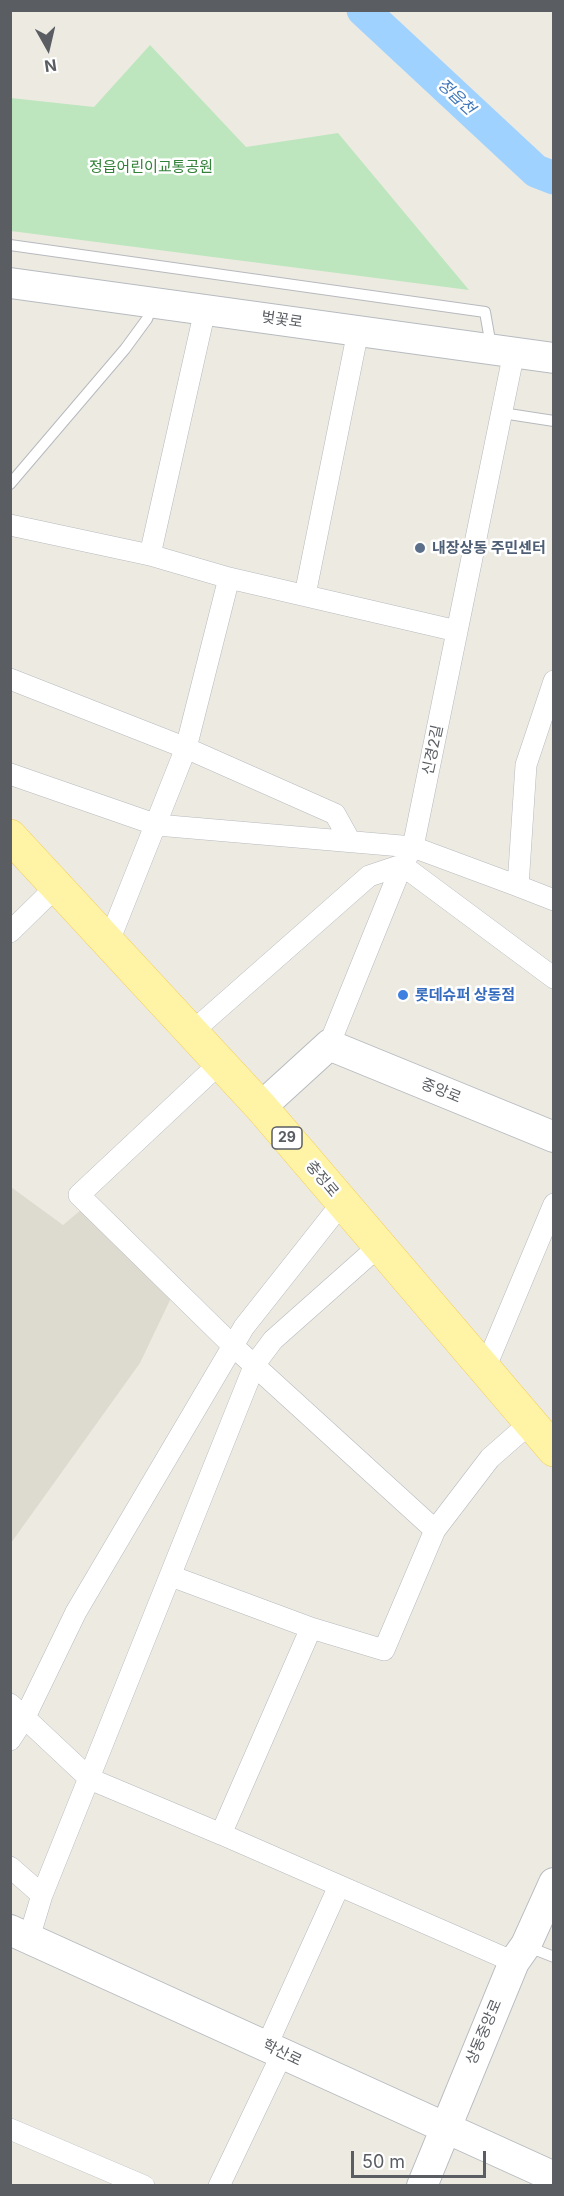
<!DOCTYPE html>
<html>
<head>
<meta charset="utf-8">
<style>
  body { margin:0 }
  #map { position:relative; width:564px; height:2196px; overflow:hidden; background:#edebe1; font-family:Inter,sans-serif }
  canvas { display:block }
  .frame { position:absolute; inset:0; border:12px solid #5a5e63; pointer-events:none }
  .north { position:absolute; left:18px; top:18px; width:60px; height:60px; -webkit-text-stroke:4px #fff; paint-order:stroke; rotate:172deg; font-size:16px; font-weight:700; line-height:24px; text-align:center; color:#5a5e63 }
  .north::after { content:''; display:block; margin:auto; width:21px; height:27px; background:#5a5e63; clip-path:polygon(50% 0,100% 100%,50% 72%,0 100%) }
  .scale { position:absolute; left:351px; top:2151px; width:135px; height:27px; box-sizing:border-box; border:3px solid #5a5e63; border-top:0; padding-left:8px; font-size:18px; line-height:21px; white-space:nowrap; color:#5a5e63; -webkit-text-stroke:4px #fff; paint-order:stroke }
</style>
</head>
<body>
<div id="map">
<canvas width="564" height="2196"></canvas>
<div class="frame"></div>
<div class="north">N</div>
<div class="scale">50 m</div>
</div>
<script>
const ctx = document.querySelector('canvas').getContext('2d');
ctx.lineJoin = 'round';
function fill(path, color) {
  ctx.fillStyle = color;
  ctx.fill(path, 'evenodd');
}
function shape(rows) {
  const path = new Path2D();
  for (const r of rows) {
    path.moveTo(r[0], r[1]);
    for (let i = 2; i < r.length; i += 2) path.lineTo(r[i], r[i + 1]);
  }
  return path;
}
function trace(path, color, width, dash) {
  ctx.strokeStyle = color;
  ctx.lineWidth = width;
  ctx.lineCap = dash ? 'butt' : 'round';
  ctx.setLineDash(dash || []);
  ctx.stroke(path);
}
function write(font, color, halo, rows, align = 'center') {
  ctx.font = font + ' Inter,"Noto Sans KR",sans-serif';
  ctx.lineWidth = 5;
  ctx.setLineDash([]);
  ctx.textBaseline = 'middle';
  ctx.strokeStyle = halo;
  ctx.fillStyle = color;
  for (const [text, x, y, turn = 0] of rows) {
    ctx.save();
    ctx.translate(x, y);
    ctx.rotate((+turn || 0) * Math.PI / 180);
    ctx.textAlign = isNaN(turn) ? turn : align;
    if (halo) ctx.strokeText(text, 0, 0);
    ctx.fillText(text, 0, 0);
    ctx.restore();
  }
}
fill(shape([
  [11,1187,63,1225,82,1209,172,1296,140,1363,11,1543]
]), '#dddad0');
fill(shape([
  [150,45,246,147,338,133,469,290,11,231,11,98,94,107]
]), '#bde6be');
trace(shape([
  [363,10,536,171,554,178]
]), '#a0d2ff', 33);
const lane = shape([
  [10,245,485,312,491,346],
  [502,413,554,421],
  [10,484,125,349,147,319,152,306],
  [526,1946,554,1957]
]);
const street = shape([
  [10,525,150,555,229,578,457,631],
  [150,555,205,310],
  [305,595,358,331],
  [10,679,186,748,335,814,350,841],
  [554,681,526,765,518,886,554,900],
  [10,774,157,825,413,847,518,886],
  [10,932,57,886],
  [109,941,186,748,229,578],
  [193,1031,369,876,402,865,554,978],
  [329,1045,402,865,413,847,514,352],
  [221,1062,79,1195,233,1346,435,1530],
  [484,1371,554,1204],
  [171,1576,311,1628],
  [10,1704,90,1779,221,1834],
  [10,1740,25,1717,76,1612,244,1327,342,1203],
  [10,1867,42,1895],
  [29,1938,42,1895,255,1364,273,1340,379,1246],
  [514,1962,221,1834,311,1628,384,1650,435,1530,490,1458,530,1423],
  [267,2045,339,1886],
  [10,2129,144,2186],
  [219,2186,282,2054]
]);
const secondary = shape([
  [10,283,554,358],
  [261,1107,329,1045,554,1137],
  [10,1930,554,2177],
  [422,2186,514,1962,526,1945,554,1883]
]);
const primary = shape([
  [10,836,261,1107,554,1450]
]);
trace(lane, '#b7b9be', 12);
trace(street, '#b7b9be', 22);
trace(secondary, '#b7bbc0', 32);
trace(primary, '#f3cc55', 34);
trace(lane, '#fff', 10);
trace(street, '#fff', 21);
trace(secondary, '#fff', 30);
trace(primary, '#fff3a5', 33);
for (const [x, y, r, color] of [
  [420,548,6,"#5c6f8a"],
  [403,995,6,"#3f7fe0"]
]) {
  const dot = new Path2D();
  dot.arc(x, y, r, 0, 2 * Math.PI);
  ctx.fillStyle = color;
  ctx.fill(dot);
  trace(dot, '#fff', 2);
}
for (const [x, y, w] of [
  [287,1138,30]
]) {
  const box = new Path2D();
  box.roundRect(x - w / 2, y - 11, w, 22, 4.5);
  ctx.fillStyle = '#fff';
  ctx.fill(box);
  trace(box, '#5a5e63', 1.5);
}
write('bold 14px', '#5a5e63', null, [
  ["29",287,1138]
]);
write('15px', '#328239', '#fff', [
  ["정읍어린이교통공원",151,167]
]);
write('15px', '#5a5e63', '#fff', [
  ["벚꽃로",282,320,8],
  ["신경2길",433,750,-78],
  ["중앙로",441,1091,22],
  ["충정로",322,1179,50],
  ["상동중앙로",484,2032,-67],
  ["학산로",282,2053,26]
]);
write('bold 15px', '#4e5e75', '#fff', [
  ["내장상동 주민센터",432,548]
], 'left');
write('bold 15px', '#366cbe', '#fff', [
  ["롯데슈퍼 상동점",415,995]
], 'left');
write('italic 16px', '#3f77bb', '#fff', [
  ["정읍천",456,97,43]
]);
</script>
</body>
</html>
